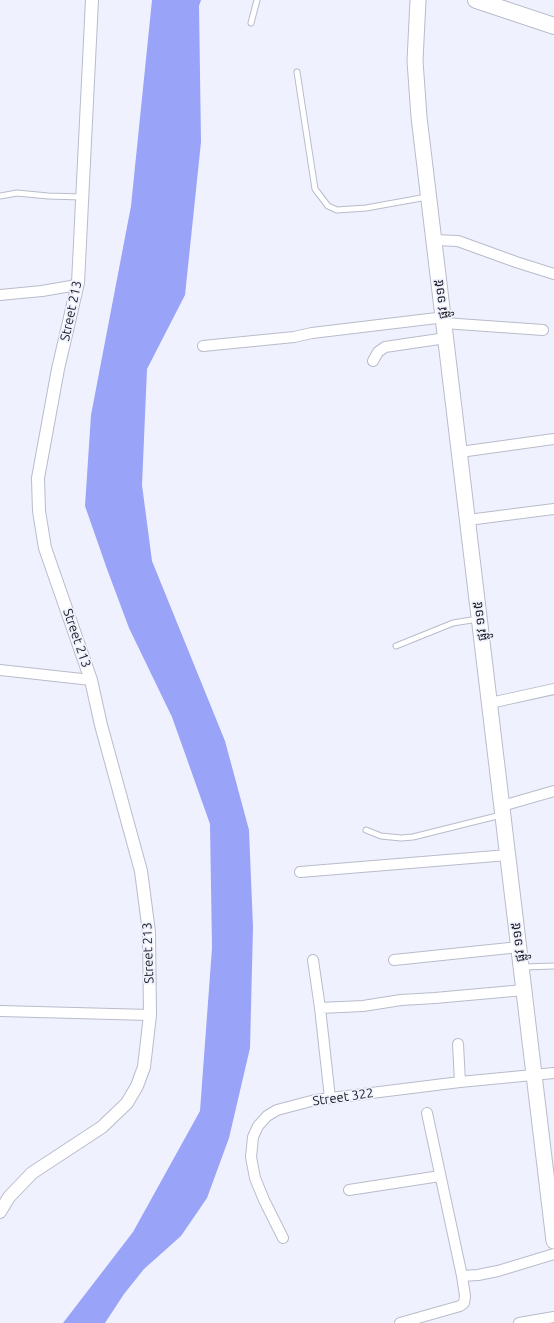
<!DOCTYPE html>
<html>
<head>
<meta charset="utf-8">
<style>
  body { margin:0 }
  canvas { display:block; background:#eff1fe }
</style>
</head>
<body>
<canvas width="554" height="1323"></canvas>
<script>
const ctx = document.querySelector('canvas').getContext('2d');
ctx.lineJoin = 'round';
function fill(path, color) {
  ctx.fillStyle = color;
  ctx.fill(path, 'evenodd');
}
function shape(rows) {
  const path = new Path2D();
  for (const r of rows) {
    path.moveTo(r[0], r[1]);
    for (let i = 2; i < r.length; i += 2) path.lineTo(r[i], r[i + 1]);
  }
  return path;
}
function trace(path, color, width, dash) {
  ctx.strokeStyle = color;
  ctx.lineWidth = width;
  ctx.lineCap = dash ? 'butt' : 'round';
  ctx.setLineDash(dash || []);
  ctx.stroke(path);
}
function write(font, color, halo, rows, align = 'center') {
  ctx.font = font + ' Ubuntu,"Noto Sans Khmer",sans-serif';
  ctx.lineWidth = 3.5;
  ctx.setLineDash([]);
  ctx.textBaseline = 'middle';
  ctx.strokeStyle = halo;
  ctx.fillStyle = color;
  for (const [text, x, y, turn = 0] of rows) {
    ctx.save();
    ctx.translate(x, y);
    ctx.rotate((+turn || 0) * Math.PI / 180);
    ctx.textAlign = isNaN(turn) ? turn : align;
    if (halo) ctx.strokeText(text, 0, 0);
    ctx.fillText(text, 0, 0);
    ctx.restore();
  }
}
fill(shape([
  [152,0,201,0,199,6,201,142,185,295,147,369,142,485,152,561,225,741,249,830,253,927,250,1048,229,1138,207,1198,181,1236,144,1269,124,1294,105,1323,63,1323,133,1232,200,1111,212,948,210,824,172,717,129,628,107,569,85,506,91,415,131,206]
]), '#99a3f7');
const service = shape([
  [251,23,257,0],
  [297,72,315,189,328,206,337,210,366,208,427,197],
  [0,196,17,193,48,196,82,197],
  [396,646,453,623,478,619],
  [366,830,381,836,401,838,413,837,501,815],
  [523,967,554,966]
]);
const minor = shape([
  [434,240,458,241,516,262,554,274],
  [0,295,42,291,71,286,78,283],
  [444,323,543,330],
  [203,346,294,337,312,333,437,318,443,315],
  [373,361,378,352,385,347,446,338],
  [460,452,554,439],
  [468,520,554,509],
  [0,670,91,680],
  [490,703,554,689],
  [502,806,554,791],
  [300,872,508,855],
  [313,960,320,1008,330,1098],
  [394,960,519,947],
  [320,1008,363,1006,401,1000,435,998,524,990],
  [0,1011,150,1015],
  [458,1044,460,1082],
  [349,1190,440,1176],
  [283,1238,264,1200,255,1178,251,1157,253,1137,258,1126,267,1116,277,1110,315,1100,460,1082,554,1073],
  [462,1276,478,1275,498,1271,554,1254],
  [400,1323,460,1306,464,1303,465,1296,462,1276,427,1113],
  [519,1323,554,1317]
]);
const tertiary = shape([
  [0,1212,9,1197,32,1173,102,1127,127,1103,137,1086,144,1067,150,1015,149,932,141,871,101,725,91,680,45,548,39,511,38,478,58,369,78,283,92,0]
]);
const primary = shape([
  [418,0,415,61,419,117,554,1241]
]);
const trunk = shape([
  [476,0,554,26]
]);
trace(service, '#b9bcca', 7);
trace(minor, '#b9bcca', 12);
trace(tertiary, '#b9bcca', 14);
trace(primary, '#b9bcca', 17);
trace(trunk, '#b9bcca', 18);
trace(service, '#fff', 5);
trace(minor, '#fff', 10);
trace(tertiary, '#fff', 12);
trace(primary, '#fff', 15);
trace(trunk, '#fff', 16);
write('13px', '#1b1c22', '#eff1fe', [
  ["ផ្លូវ ១១៥",441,299,-97],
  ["Street 213",71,311,-78],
  ["ផ្លូវ ១១៥",480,621,-97],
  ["Street 213",77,638,71],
  ["ផ្លូវ ១១៥",518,942,-97],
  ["Street 213",148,953,-92],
  ["Street 322",343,1097,-8]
]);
</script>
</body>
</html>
